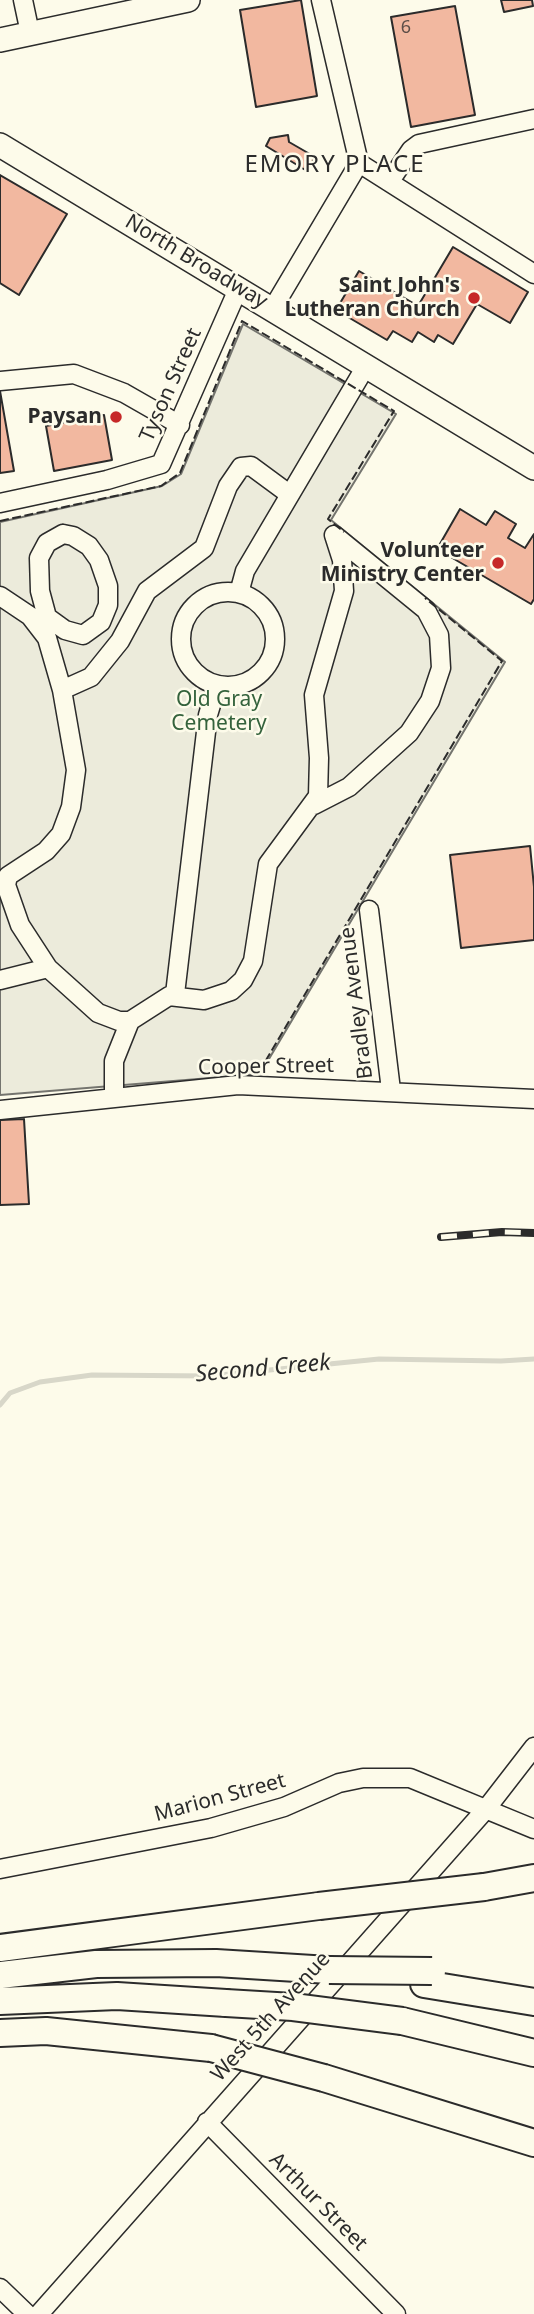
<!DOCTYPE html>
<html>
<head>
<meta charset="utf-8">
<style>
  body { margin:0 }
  canvas { display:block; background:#fdfbea }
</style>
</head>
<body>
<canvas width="534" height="2314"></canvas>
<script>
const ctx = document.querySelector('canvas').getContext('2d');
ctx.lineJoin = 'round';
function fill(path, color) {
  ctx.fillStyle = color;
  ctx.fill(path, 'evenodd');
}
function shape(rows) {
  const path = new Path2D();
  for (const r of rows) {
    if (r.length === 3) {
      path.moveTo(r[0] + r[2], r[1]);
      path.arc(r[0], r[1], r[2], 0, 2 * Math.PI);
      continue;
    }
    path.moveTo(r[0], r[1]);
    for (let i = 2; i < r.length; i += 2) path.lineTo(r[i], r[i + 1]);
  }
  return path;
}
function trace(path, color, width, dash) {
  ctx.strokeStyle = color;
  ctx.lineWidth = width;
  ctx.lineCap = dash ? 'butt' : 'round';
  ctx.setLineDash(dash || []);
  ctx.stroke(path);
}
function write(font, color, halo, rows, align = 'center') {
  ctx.font = font + ' "Noto Sans",sans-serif';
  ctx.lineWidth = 5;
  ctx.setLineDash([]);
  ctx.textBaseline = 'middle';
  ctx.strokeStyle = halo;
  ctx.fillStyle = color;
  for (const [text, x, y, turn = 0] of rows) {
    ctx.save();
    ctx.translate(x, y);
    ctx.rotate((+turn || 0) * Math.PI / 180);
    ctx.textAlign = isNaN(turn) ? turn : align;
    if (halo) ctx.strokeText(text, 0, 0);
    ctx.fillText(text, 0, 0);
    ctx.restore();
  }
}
const green = shape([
  [243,324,396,414,331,520,505,662,260,1074,0,1095,0,522,162,486,181,474,243,324]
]);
fill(green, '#ecebdb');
trace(green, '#74746e', 2);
trace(shape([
  [0,1405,10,1393,40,1382,92,1375,210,1376,379,1359,501,1361,534,1359]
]), '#d8d7c9', 5);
const building = shape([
  [301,0,317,96,256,107,240,10,301,0],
  [501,0,532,0,533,6,504,12,501,0],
  [455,6,475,115,411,127,391,17,455,6],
  [288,135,289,142,315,157,307,171,266,146,270,138,288,135],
  [0,175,67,214,19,295,0,283,0,175],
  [453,247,528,292,510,323,477,304,453,344,438,335,434,342,418,332,412,342,393,331,387,340,336,310,359,271,418,306,453,247],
  [0,391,14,471,0,473,0,391],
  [104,415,112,460,54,471,46,426,104,415],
  [460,509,486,525,495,511,516,524,508,538,525,548,534,534,534,599,531,604,437,549,460,509],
  [530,846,534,887,534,940,461,948,450,855,530,846],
  [24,1119,29,1204,0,1205,0,1120,24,1119]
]);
fill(building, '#f2b8a0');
trace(building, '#2b2b2b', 2);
const minor = shape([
  [23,0,30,33],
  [359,163,534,274],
  [390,181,411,150,419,144,534,119],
  [273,308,359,163,321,0],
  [0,381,74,374,124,393,180,425],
  [0,503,107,480,161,464,239,287],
  [63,534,73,536,89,546,99,560,108,586,108,605,101,622,83,635,65,630,47,617,40,591,39,558,47,543,63,534],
  [228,639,47],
  [239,593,245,571,366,366],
  [0,596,30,616,47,638,62,690,76,770,71,807,61,834,46,851,8,876,6,885,20,925,48,968,98,1013,119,1021,130,1021,169,996,204,1000,231,991,243,980,253,961,268,864,318,796,319,758,314,695,344,591,342,560,334,535],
  [62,690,91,677,120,641,147,591,204,548,228,486,241,467,251,466,289,494],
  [314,805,349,787,409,733,430,701,441,668,439,635,426,610,334,535],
  [369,910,391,1090],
  [0,980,48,968],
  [175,994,208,715,217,685],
  [114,1098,114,1061,130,1021],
  [0,1110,238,1085,534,1099],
  [0,1869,211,1828,284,1807,339,1783,363,1778,410,1778,534,1829],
  [207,2122,396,2314],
  [0,2288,27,2314],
  [39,2314,486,1809,534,1747]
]);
const major = shape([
  [0,40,188,0],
  [0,145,534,468]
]);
const highway = shape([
  [484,1887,534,1878],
  [0,1948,319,1906],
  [0,1975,96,1964,216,1963,329,1970],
  [424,1984,534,2002],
  [0,2001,117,1996,226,2003],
  [402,2021,534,2053],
  [0,2033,46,2031,211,2048],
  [324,2078,534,2143]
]);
trace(minor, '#2b2b2b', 21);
trace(major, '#2b2b2b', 26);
trace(highway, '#2b2b2b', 30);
trace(minor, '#fdfbea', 18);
trace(major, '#fdfbea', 23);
trace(highway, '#fdfbea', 26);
const rail = shape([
  [441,1237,502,1232,534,1233]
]);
trace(rail, '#2b2b2b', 8);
trace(rail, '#fdfbea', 5, [16]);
const highwayBridge = shape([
  [319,1906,484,1887],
  [329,1970,432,1971],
  [226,2003,293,2007,402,2021],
  [211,2048,324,2078]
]);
trace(highwayBridge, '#2b2b2b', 30, []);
trace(highwayBridge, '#fdfbea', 26);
trace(shape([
  [0,521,161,486,180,473,242,321,394,411,328,519,344,532],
  [259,1072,502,661,425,598]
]), '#2b2b2b', 2, [9, 3.5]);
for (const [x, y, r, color] of [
  [474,298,7,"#c62828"],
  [116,417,7,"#c62828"],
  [498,563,7,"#c62828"]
]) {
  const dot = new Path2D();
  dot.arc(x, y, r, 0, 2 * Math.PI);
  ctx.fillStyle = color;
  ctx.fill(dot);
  trace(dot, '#fdfbea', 2.5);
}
write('18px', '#5d4e48', null, [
  ["6",406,28]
]);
write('21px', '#2b2b2b', '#fdfbea', [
  ["North Broadway",196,262,31],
  ["Tyson Street",171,385,-66],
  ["Bradley Avenue",357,1003,-97],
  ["Cooper Street",266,1067,-1],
  ["Marion Street",220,1798,-15],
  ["West 5th Avenue",271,2017,-48],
  ["Arthur Street",318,2202,45]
]);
write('bold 21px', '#2b2b2b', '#fdfbea', [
  ["Saint John's",460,286],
  ["Lutheran Church",460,310],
  ["Paysan",102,417],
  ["Volunteer",484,551],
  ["Ministry Center",484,575]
], 'right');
write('21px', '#34623c', '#fdfbea', [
  ["Old Gray",219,700],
  ["Cemetery",219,724]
]);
write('italic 23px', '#2b2b2b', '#fdfbea', [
  ["Second Creek",263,1369,-5]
]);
ctx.letterSpacing = '2px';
write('24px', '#2b2b2b', '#fdfbea', [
  ["EMORY PLACE",335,165]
]);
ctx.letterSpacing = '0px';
</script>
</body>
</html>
